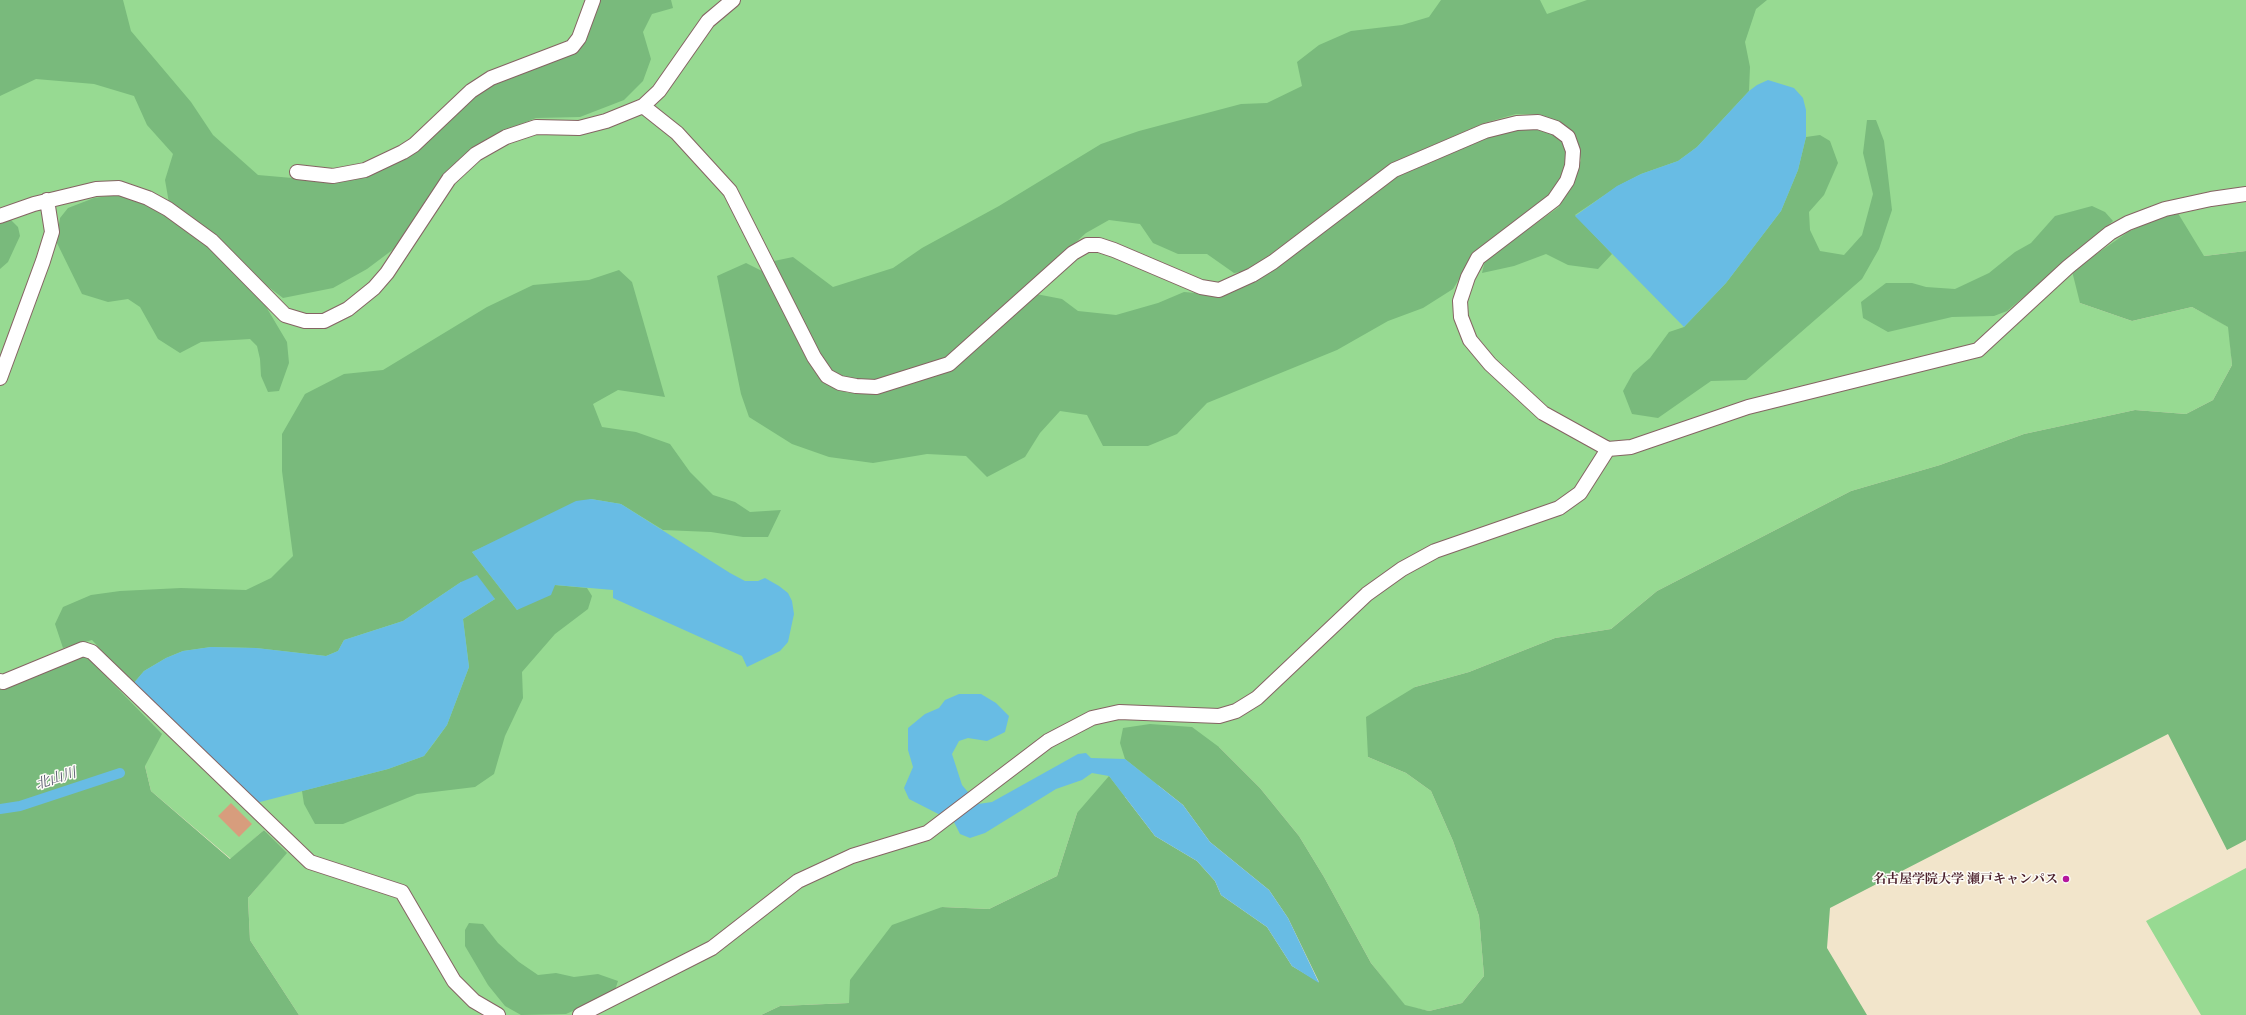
<!DOCTYPE html>
<html>
<head>
<meta charset="utf-8">
<style>
  body { margin:0 }
  canvas { display:block; background:#f2e5cb }
</style>
</head>
<body>
<canvas width="2246" height="1015"></canvas>
<script>
const ctx = document.querySelector('canvas').getContext('2d');
ctx.lineJoin = 'round';
function fill(path, color) {
  ctx.fillStyle = color;
  ctx.fill(path, 'evenodd');
}
function shape(rows) {
  const path = new Path2D();
  for (const r of rows) {
    path.moveTo(r[0], r[1]);
    for (let i = 2; i < r.length; i += 2) path.lineTo(r[i], r[i + 1]);
  }
  return path;
}
function trace(path, color, width, dash) {
  ctx.strokeStyle = color;
  ctx.lineWidth = width;
  ctx.lineCap = dash ? 'butt' : 'round';
  ctx.setLineDash(dash || []);
  ctx.stroke(path);
}
function write(font, color, halo, rows, align = 'center') {
  ctx.font = font + ' "EB Garamond","Noto Serif JP",serif';
  ctx.lineWidth = 3;
  ctx.setLineDash([]);
  ctx.textBaseline = 'middle';
  ctx.strokeStyle = halo;
  ctx.fillStyle = color;
  for (const [text, x, y, turn = 0] of rows) {
    ctx.save();
    ctx.translate(x, y);
    ctx.rotate((+turn || 0) * Math.PI / 180);
    ctx.textAlign = isNaN(turn) ? turn : align;
    if (halo) ctx.strokeText(text, 0, 0);
    ctx.fillText(text, 0, 0);
    ctx.restore();
  }
}
fill(shape([
  [0,0,2246,0,2246,251,2204,256,2080,303,2132,321,2192,307,2229,327,2232,365,2213,400,2186,414,2135,410,2024,434,1940,465,1851,491,1657,591,1611,629,1555,638,1469,672,1415,687,1368,757,1406,773,1431,791,1453,841,1479,916,1484,976,1462,1003,1429,1011,1405,1006,1371,963,1324,877,1299,836,1260,788,1219,747,1160,785,1077,813,1057,876,989,909,942,907,849,1003,780,1006,761,1015,299,1015,250,940,248,898,286,853,264,830,231,859,151,791,145,766,0,687],
  [2246,868,2246,1015,2201,1015,2146,921]
]), '#97da92');
fill(shape([
  [0,0,123,0,131,31,191,102,213,135,258,175,338,182,374,172,491,82,556,60,598,0,671,0,673,8,652,14,643,32,651,59,643,81,624,100,580,117,536,118,506,130,447,174,426,200,399,245,367,269,333,288,283,298,253,275,169,203,165,180,173,154,147,125,134,96,94,84,36,79,0,96],
  [1441,0,1540,0,1547,14,1587,0,1767,0,1756,9,1745,42,1750,67,1749,91,1697,147,1678,161,1641,174,1618,186,1575,215,1612,254,1598,269,1568,265,1546,254,1514,266,1482,273,1485,260,1559,207,1573,182,1581,160,1578,144,1555,121,1538,114,1516,114,1484,123,1392,163,1248,271,1234,273,1207,254,1178,254,1153,243,1140,224,1109,220,1086,233,957,350,942,360,878,379,854,381,841,379,827,369,774,261,793,257,833,287,893,268,922,248,999,206,1101,144,1139,131,1241,104,1267,103,1302,86,1297,62,1319,45,1351,31,1402,25,1429,17],
  [1867,120,1876,120,1884,141,1892,210,1879,249,1862,279,1746,380,1711,381,1658,418,1632,414,1623,391,1633,373,1650,358,1669,332,1684,327,1726,283,1781,211,1798,170,1806,137,1820,135,1830,141,1838,163,1824,195,1809,212,1810,230,1820,251,1844,255,1862,235,1873,194,1863,153],
  [1530,129,1552,132,1564,143,1567,157,1562,177,1551,193,1519,219,1464,271,1453,289,1423,308,1388,321,1337,350,1207,403,1177,434,1148,446,1103,446,1087,415,1060,411,1040,433,1025,457,987,477,966,456,927,454,873,463,829,457,792,444,749,417,741,394,717,276,746,263,764,272,800,346,817,375,834,387,848,393,875,393,930,377,1036,294,1062,299,1078,311,1116,315,1158,303,1184,292,1220,295,1247,285,1276,268,1389,178,1477,140,1508,131],
  [116,195,146,203,166,214,206,245,265,305,287,342,289,363,279,391,268,392,261,376,260,359,257,346,250,339,201,342,180,353,158,339,140,307,128,299,108,302,82,294,56,241,60,218,68,208,94,198],
  [2092,206,2105,212,2113,221,2007,311,1994,316,1952,317,1888,332,1863,318,1861,302,1886,283,1912,283,1926,287,1955,289,1989,273,2015,252,2031,243,2055,216],
  [2176,210,2204,256,2246,251,2246,840,2227,850,2168,734,1830,908,1827,948,1867,1015,761,1015,780,1006,849,1003,850,980,892,925,942,907,989,909,1057,876,1077,813,1109,776,1155,836,1197,861,1215,881,1221,895,1267,927,1292,966,1319,982,1288,918,1269,890,1210,842,1183,805,1125,759,1120,743,1123,728,1150,724,1192,727,1219,747,1260,788,1299,836,1324,877,1371,963,1405,1005,1429,1011,1462,1003,1484,976,1479,916,1453,841,1431,791,1406,773,1368,757,1366,717,1415,687,1469,672,1555,638,1611,629,1657,591,1851,491,1940,465,2024,434,2135,410,2186,414,2213,400,2232,365,2228,327,2192,307,2132,321,2080,303,2072,271,2128,232],
  [9,218,18,227,20,236,8,262,0,269,0,222],
  [619,270,632,282,665,397,618,390,593,404,602,427,636,432,670,444,690,472,713,495,735,502,750,512,781,510,768,537,743,537,711,532,663,530,621,504,591,499,472,552,517,610,555,585,587,588,592,596,588,609,555,634,522,672,523,698,505,736,494,774,475,787,417,794,343,824,315,824,304,804,302,791,388,769,424,756,434,743,447,725,469,667,463,619,495,599,461,582,403,621,344,640,338,651,326,656,256,648,211,647,183,651,166,658,144,671,133,684,92,640,63,648,55,624,63,607,91,595,120,591,181,588,246,590,271,578,293,556,282,471,282,434,305,394,344,374,383,370,487,307,533,285,589,280],
  [86,656,162,734,145,766,151,791,230,859,264,830,287,853,248,898,250,940,299,1015,0,1015,0,687],
  [469,923,483,924,498,943,519,962,538,975,556,973,574,977,598,974,618,981,614,993,566,1014,521,1015,505,1006,488,985,465,946,465,930]
]), '#79ba7c');
fill(shape([
  [1768,80,1794,88,1803,98,1806,110,1806,137,1798,170,1781,211,1726,283,1684,327,1575,216,1617,186,1641,174,1678,161,1697,147,1749,91,1757,85],
  [591,499,621,504,730,573,745,581,758,581,765,578,779,586,788,593,792,601,794,614,788,642,780,651,747,667,742,656,613,598,613,590,555,585,551,595,517,610,472,552,576,501],
  [477,575,495,599,463,619,469,667,447,725,424,756,388,769,256,803,133,684,144,671,166,658,183,651,211,647,256,648,326,656,338,651,344,640,403,621,461,582],
  [959,694,981,694,996,703,1009,716,1005,732,987,741,968,738,959,741,952,754,962,785,978,804,992,802,1078,754,1086,753,1091,758,1125,759,1183,805,1210,842,1269,890,1288,918,1319,983,1292,966,1267,927,1221,895,1215,881,1197,861,1155,836,1109,776,1092,773,1082,780,1056,789,985,833,970,838,960,834,954,822,909,799,904,788,913,767,908,750,908,728,925,714,939,708,945,700]
]), '#68bce4');
trace(shape([
  [0,809,20,806,120,773]
]), '#68bce4', 10);
fill(shape([
  [231,803,252,824,239,837,218,816]
]), '#d79d7d');
const service = shape([
  [643,106,677,133,730,191,814,357,827,376,840,383,856,386,876,387,949,364,1073,253,1087,245,1099,245,1114,250,1201,287,1219,290,1252,275,1273,262,1394,170,1485,131,1517,123,1538,122,1556,128,1568,137,1573,151,1572,166,1567,181,1554,200,1478,258,1468,277,1460,301,1461,317,1470,340,1490,364,1543,413,1608,449,1631,447,1748,407,1978,350,2068,267,2110,233,2128,223,2165,209,2211,199,2246,194],
  [297,172,333,176,365,170,403,152,414,145,471,91,491,78,572,47,579,38,593,0],
  [0,216,34,204,96,189,119,188,148,198,168,209,212,241,285,315,305,321,324,321,348,309,374,288,387,273,449,179,476,154,506,137,536,127,579,128,606,121,643,106,659,91,708,21,733,0],
  [0,378,43,261,52,232,47,200],
  [0,681,3,682,83,649,92,652,310,862,402,892,454,981,474,1001,498,1015],
  [580,1015,712,948,798,881,852,856,927,833,1048,741,1092,718,1119,712,1219,716,1236,711,1257,698,1367,594,1402,569,1435,551,1559,508,1580,493,1608,449]
]);
trace(service, '#856463', 16);
trace(service, '#fff', 14);
for (const [x, y, r, color] of [
  [2066,879,4,"#b5179e"]
]) {
  const dot = new Path2D();
  dot.arc(x, y, r, 0, 2 * Math.PI);
  ctx.fillStyle = color;
  ctx.fill(dot);
  trace(dot, '#fdfcf7', 1.5);
}
write('bold 13px', '#4a1f2b', '#fdfcf7', [
  ["名古屋学院大学 瀬戸キャンパス",2058,879]
], 'right');
write('italic 14px', '#54566c', '#fdfcf7', [
  ["北山川",56,779,-18]
]);
</script>
</body>
</html>
